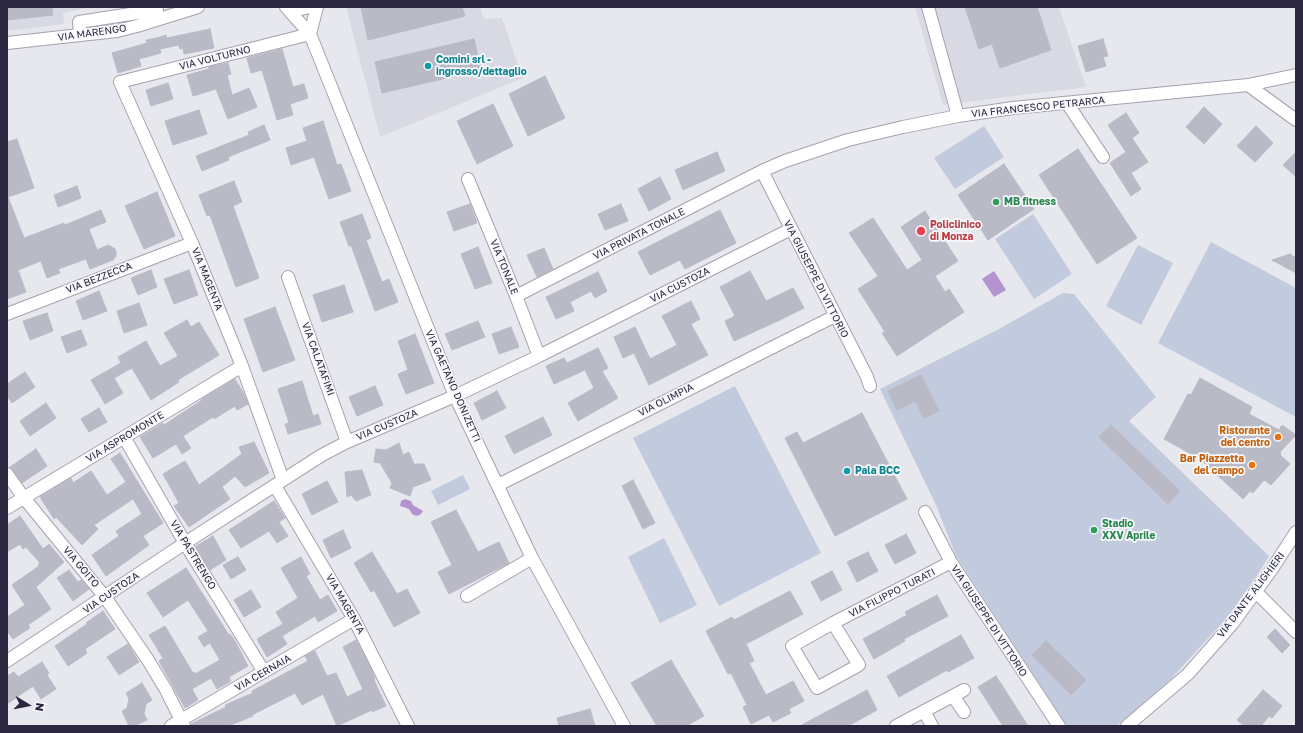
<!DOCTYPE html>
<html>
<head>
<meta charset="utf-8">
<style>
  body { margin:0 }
  #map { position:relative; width:1303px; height:733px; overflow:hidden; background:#e7e7ee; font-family:"Golos Text",sans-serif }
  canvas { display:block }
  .frame { position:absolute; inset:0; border:8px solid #2a273f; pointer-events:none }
  .north { position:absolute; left:8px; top:685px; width:40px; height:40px; -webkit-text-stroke:3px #f7f8fb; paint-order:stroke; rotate:100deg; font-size:11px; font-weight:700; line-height:16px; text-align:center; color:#2a273f }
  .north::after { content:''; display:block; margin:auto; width:14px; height:18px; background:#2a273f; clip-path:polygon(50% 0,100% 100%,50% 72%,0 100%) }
</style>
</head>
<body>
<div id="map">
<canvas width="1303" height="733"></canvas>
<div class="frame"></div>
<div class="north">N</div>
</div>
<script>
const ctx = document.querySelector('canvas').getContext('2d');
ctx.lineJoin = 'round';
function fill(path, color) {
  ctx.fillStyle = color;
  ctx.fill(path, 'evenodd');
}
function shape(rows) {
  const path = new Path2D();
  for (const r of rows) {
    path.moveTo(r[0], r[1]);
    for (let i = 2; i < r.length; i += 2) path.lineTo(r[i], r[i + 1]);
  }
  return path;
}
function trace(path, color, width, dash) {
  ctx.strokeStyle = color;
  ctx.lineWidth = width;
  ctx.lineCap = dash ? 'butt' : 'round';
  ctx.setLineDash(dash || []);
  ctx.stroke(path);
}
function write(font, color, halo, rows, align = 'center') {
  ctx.font = font + ' "Golos Text",sans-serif';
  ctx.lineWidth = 3.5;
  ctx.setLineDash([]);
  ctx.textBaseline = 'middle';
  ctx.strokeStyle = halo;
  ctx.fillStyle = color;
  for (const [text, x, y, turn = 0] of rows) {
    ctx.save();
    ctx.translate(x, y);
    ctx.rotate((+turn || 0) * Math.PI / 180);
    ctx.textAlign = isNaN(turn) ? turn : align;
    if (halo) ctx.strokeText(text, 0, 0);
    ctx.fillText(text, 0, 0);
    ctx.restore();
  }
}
fill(shape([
  [7,7,92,7,63,13,64,24,7,31],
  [346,7,480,7,484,19,502,18,523,78,380,137],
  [915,7,1059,7,1086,87,943,105]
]), '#d8d9e2');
fill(shape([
  [984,126,1004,157,955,189,934,158],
  [1033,214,1072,274,1034,299,995,239],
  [1211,242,1296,288,1296,417,1158,343],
  [1138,245,1173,263,1141,325,1106,306],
  [1063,293,1074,294,1156,397,1129,421,1269,556,1258,574,1233,610,1224,621,1170,680,1117,726,1067,726,956,556,936,505,880,389,999,329],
  [735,386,821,553,719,606,633,438],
  [463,475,470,489,438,505,431,491],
  [664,538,697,605,660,623,628,557]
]), '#c2cbdd');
fill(shape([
  [994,271,1006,290,994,297,982,279],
  [405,499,411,501,413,505,423,511,420,515,416,516,412,514,409,509,400,506,401,501]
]), '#b394ce');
const building = shape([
  [7,7,52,7,53,15,7,20,7,7],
  [361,7,462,7,465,16,368,40,361,7],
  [965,7,1037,7,1051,50,1000,68,992,44,979,49,965,7],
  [210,29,214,48,184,54,183,48,180,49,179,45,160,49,161,53,139,59,141,66,118,73,112,53,147,43,146,40,157,38,166,35,167,38,210,29],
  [474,39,481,70,382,93,375,62,474,39],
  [1103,39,1108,56,1103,57,1106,66,1086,72,1078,46,1103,39],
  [282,49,293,87,304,84,308,98,290,104,293,115,277,120,262,70,251,73,247,58,282,49],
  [228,63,231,74,227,75,232,95,249,88,257,107,228,119,216,89,193,96,187,75,209,69,209,67,228,63],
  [545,76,565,118,528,136,509,94,545,76],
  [168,83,173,99,151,106,146,90,168,83],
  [493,104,513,146,477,164,457,121,493,104],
  [1204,107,1222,124,1204,144,1186,127,1204,107],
  [199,110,207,134,173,145,165,121,199,110],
  [1126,113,1139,133,1132,138,1148,162,1131,173,1141,189,1131,196,1110,163,1126,152,1108,125,1126,113],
  [323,121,337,165,341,164,351,191,329,199,314,157,291,165,286,148,307,141,303,128,323,121],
  [264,125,270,140,228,157,229,160,202,171,196,156,249,135,248,132,264,125],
  [1256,126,1273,143,1255,162,1237,146,1256,126],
  [17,139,34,188,8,197,24,238,64,223,65,225,101,210,106,222,89,229,97,250,108,245,114,248,116,251,116,256,113,260,90,269,86,259,58,269,60,273,47,278,41,261,18,270,26,292,7,299,7,142,17,139],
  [1078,149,1137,238,1097,264,1039,175,1078,149],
  [717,152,725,171,683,190,675,170,717,152],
  [1296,152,1296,177,1283,165,1296,152],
  [1004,164,1034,209,988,240,958,195,1004,164],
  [660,177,671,199,649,211,638,189,660,177],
  [234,181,242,202,233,206,259,278,236,287,210,215,207,216,199,195,234,181],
  [77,186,81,198,58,207,54,195,77,186],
  [157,192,175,236,144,249,125,206,157,192],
  [470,204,477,223,454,231,447,212,470,204],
  [621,204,628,221,605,230,598,214,621,204],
  [720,210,736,243,685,269,680,260,650,275,638,252,720,210],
  [925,211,958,261,935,276,945,292,949,289,964,312,897,356,882,333,885,332,858,289,878,276,849,233,873,218,907,270,922,260,901,227,925,211],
  [362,214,371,238,366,240,382,282,389,279,398,302,375,311,351,245,349,246,340,222,362,214],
  [478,247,492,283,475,289,461,254,478,247],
  [544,248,553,269,537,277,527,255,544,248],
  [1290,254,1296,258,1296,273,1272,260,1290,254],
  [151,270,157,287,138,295,131,278,151,270],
  [189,270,198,295,174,304,164,279,189,270],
  [750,271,766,301,793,288,804,308,782,319,734,341,725,321,735,316,720,287,750,271],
  [598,272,607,291,595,298,591,291,570,302,574,311,556,319,546,297,598,272],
  [344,285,353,312,322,322,313,295,344,285],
  [99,291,107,311,83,320,76,301,99,291],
  [691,301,700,319,691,324,708,355,649,385,634,353,623,358,614,337,635,327,650,359,677,345,662,316,691,301],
  [139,303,147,325,124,333,117,311,139,303],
  [275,307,295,360,263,372,244,319,275,307],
  [47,313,53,331,30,340,23,321,47,313],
  [187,320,191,327,199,322,219,355,178,380,179,382,151,400,132,368,114,378,123,393,105,404,91,380,121,363,118,357,146,341,160,366,178,356,164,333,187,320],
  [478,321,485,337,452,350,445,334,478,321],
  [511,327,519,347,499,354,492,334,511,327],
  [81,330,87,345,67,353,61,337,81,330],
  [415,334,434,383,406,394,398,374,408,370,398,341,415,334],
  [598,348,608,368,602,371,618,398,578,421,568,403,594,388,585,370,554,384,546,366,564,358,567,363,598,348],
  [25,372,35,387,12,403,7,396,7,384,25,372],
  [921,375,939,411,924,418,915,401,897,410,888,391,921,375],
  [1200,378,1252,407,1249,414,1279,430,1282,425,1296,435,1280,452,1281,454,1280,455,1290,464,1271,485,1264,480,1253,493,1250,491,1243,499,1200,459,1164,439,1188,394,1191,395,1200,378],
  [235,379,244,394,248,404,237,410,235,406,214,419,213,417,183,436,191,448,182,454,176,444,153,458,140,437,163,423,164,425,202,400,202,399,235,379],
  [302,381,313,416,318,414,321,424,288,434,285,424,289,423,278,389,302,381],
  [375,386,383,405,357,416,349,397,375,386],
  [497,391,506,408,482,420,474,403,497,391],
  [46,403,56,418,30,436,20,421,46,403],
  [99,408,107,422,89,432,81,419,99,408],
  [862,413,907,499,835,536,785,438,797,432,803,443,862,413],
  [543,417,552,435,514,454,505,436,543,417],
  [1111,425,1180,491,1168,504,1099,437,1111,425],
  [254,442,269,473,245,487,235,476,222,487,230,499,189,527,174,506,179,503,163,474,185,461,199,485,242,454,239,447,254,442],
  [399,443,403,455,409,452,414,464,424,464,431,480,413,487,410,496,390,488,392,483,380,463,374,462,376,449,386,450,399,443],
  [36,449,47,466,22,483,13,470,10,467,36,449],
  [120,453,163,523,143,536,149,545,106,576,92,555,119,536,116,531,142,514,133,499,94,525,98,529,82,545,56,517,54,519,40,497,71,478,73,483,91,471,107,495,126,482,111,459,120,453],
  [362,470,371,495,356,501,351,495,347,497,345,472,362,470],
  [633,480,655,523,643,529,622,486,633,480],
  [327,481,338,502,312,515,302,494,327,481],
  [274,501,285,518,279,522,288,536,277,543,269,531,241,548,229,530,274,501],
  [456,510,478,552,499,542,509,563,449,594,438,572,452,565,431,522,456,510],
  [20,516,43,549,49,544,64,562,36,587,51,609,28,625,30,628,13,639,7,631,7,617,25,605,12,585,39,566,38,565,40,563,26,547,23,549,20,544,7,552,7,525,20,516],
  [343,530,351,548,331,558,323,540,343,530],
  [906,534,916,553,895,564,885,545,906,534],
  [213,536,226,560,210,570,196,546,213,536],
  [372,552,397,594,407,589,420,613,394,627,374,590,371,592,354,563,372,552],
  [868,552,878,571,857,582,847,562,868,552],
  [238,557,246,570,231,579,223,565,238,557],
  [301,557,310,574,306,576,320,600,328,595,337,611,318,622,315,616,282,636,287,644,267,657,257,639,283,624,276,612,298,598,281,568,301,557],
  [186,568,229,635,230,634,235,641,248,666,229,677,231,681,217,689,211,678,192,689,198,700,185,708,159,661,163,658,149,635,165,626,193,673,194,672,195,674,220,660,210,643,204,647,198,637,208,631,188,600,163,617,147,593,186,568],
  [69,570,78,582,81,580,89,589,73,601,57,578,69,570],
  [832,571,842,590,821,601,811,582,832,571],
  [251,590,261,607,244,617,234,600,251,590],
  [790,591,803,614,746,644,754,661,749,663,766,695,793,681,804,701,789,709,791,713,773,722,769,715,751,724,743,707,747,705,731,673,728,674,706,631,732,617,734,620,790,591],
  [937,595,948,616,904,639,905,641,874,659,863,639,907,615,905,612,937,595],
  [103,611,115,629,85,649,87,653,68,666,55,646,87,624,86,623,103,611],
  [1275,629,1290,645,1282,653,1267,637,1275,629],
  [961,635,974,658,948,672,947,670,899,697,887,676,961,635],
  [356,640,370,667,375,679,374,680,386,706,372,712,372,710,337,726,323,694,302,705,295,693,252,715,253,716,228,726,191,726,191,724,226,707,225,705,253,693,252,691,308,661,305,656,315,651,327,676,336,673,347,697,363,689,343,647,356,640],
  [1046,641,1086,680,1071,695,1032,655,1046,641],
  [128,644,139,662,119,675,107,657,128,644],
  [671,660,704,716,686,726,657,726,631,683,671,660],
  [42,662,49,673,47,675,56,689,41,699,33,686,7,704,7,676,14,672,18,677,42,662],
  [996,676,1028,726,1003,726,978,687,996,676],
  [142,683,152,700,146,704,144,714,147,720,134,726,129,726,122,711,127,708,129,699,126,693,142,683],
  [867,690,877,710,848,726,800,726,867,690],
  [1263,690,1282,706,1272,718,1269,716,1261,726,1244,726,1237,720,1263,690],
  [590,709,595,726,559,726,557,718,590,709]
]);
fill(building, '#b9bac6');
trace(building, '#b9bac7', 1);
const minor = shape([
  [286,7,310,34,455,396,532,558,624,726],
  [286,7,297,10,309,7],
  [928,7,958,116],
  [310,34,317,7],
  [80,35,79,22,157,10],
  [7,43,117,31,137,26,198,7],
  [1248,85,1296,120],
  [1067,103,1103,157],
  [762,171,867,377,870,386],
  [468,179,516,296,539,356],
  [288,277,347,442],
  [516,296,762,171,785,161,848,140,903,127,958,116,1013,108,1248,85,1296,75],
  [7,314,192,243],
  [124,437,185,543,264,672],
  [7,474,24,498,105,597,148,660,166,690,184,726],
  [283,480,242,366,192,243,120,82,310,34],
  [498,485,835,316],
  [275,486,354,619,408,726],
  [7,508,242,366],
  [925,512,951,562,1059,726],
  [1256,592,1296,632],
  [467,596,532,558],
  [833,623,859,665,817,688,792,646,833,623,951,562],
  [7,661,185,543,322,455,347,442,455,396,539,356,791,229],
  [953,696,964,712],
  [924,711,932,726],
  [171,726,354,619],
  [896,726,964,690],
  [1127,726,1188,674,1233,623,1272,569,1296,532]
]);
trace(minor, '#a3a2af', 14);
trace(minor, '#fff', 12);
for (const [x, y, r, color] of [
  [428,66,4,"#0f9aa8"],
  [996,202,4,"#2e9e5b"],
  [921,231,5,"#e0444e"],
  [1278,437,4,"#e8710a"],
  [1252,465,4,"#e8710a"],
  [847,471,4,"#0f9aa8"],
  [1094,530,4,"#2e9e5b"]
]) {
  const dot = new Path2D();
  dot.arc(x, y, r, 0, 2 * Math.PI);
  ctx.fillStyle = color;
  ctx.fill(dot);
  trace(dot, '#f7f8fb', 1.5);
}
write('10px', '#2a273f', '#f7f8fb', [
  ["VIA MARENGO",92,33,-8],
  ["VIA VOLTURNO",215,58,-14],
  ["VIA FRANCESCO PETRARCA",1038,107,-6],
  ["VIA PRIVATA TONALE",639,234,-27],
  ["VIA TONALE",504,267,68],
  ["VIA BEZZECCA",99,278,-21],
  ["VIA MAGENTA",207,279,68],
  ["VIA GIUSEPPE DI VITTORIO",816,279,63],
  ["VIA CUSTOZA",680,285,-27],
  ["VIA CALATAFIMI",318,359,70],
  ["VIA GAETANO DONIZETTI",453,386,66],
  ["VIA OLIMPIA",666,400,-27],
  ["VIA CUSTOZA",387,425,-23],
  ["VIA ASPROMONTE",125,437,-31],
  ["VIA PASTRENGO",193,555,59],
  ["VIA GOITO",81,567,50],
  ["VIA CUSTOZA",111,593,-34],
  ["VIA FILIPPO TURATI",892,593,-27],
  ["VIA DANTE ALIGHIERI",1251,595,-53],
  ["VIA MAGENTA",345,604,60],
  ["VIA GIUSEPPE DI VITTORIO",989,621,57],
  ["VIA CERNAIA",263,673,-30]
]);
write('bold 10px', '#0d838f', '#f7f8fb', [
  ["Comini srl -",436,60],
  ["ingrosso/dettaglio",436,72],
  ["Pala BCC",855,471]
], 'left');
write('bold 10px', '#27864d', '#f7f8fb', [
  ["MB fitness",1004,202],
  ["Stadio",1102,524],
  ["XXV Aprile",1102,536]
], 'left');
write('bold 10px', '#be3a42', '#f7f8fb', [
  ["Policlinico",930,225],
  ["di Monza",930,237]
], 'left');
write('bold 10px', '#c56008', '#f7f8fb', [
  ["Ristorante",1270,431],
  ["del centro",1270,443],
  ["Bar Piazzetta",1244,459],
  ["del campo",1244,471]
], 'right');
</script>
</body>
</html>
